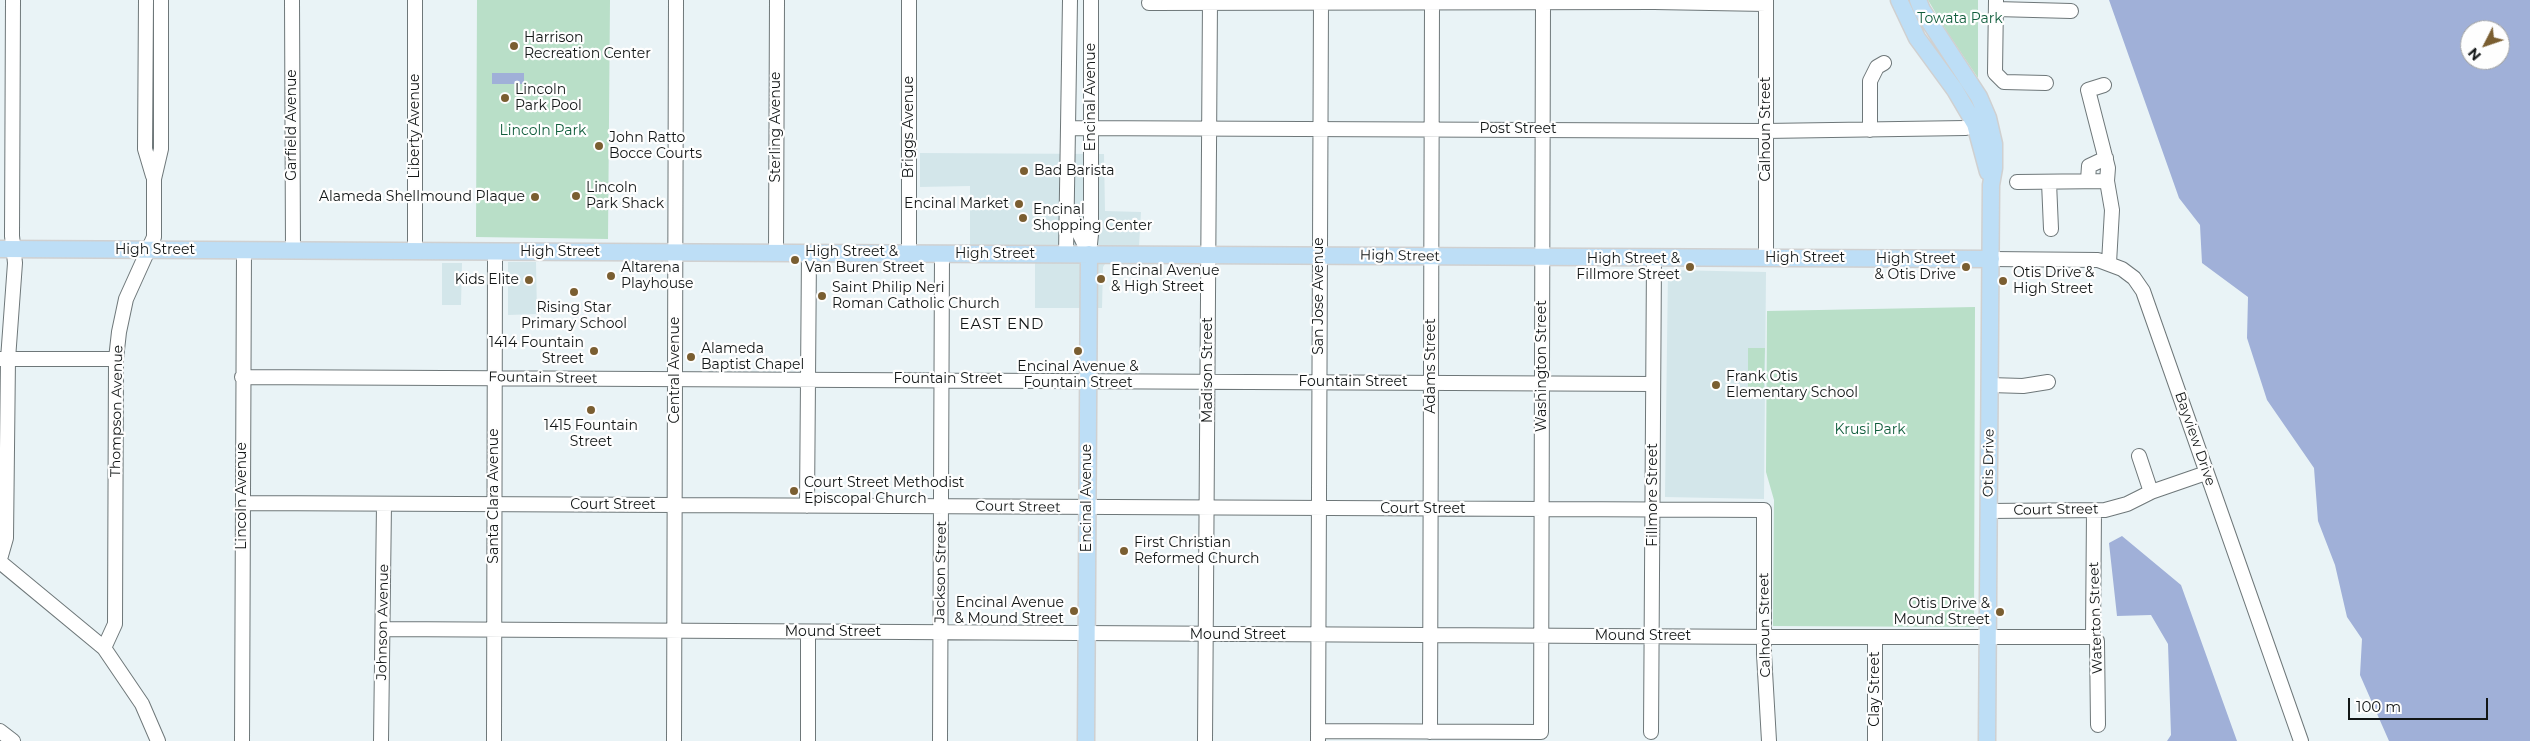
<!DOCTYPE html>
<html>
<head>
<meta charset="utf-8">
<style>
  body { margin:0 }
  #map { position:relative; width:2530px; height:741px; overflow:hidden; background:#e9f3f6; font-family:Montserrat,sans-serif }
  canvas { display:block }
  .north { position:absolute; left:2460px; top:20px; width:50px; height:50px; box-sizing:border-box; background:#fefefe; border:1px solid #a0a1a1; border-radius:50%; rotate:229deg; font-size:14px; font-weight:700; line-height:20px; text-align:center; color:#121616 }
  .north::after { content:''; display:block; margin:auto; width:18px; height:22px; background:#7a5e31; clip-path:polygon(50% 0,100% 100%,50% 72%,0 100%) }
  .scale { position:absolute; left:2348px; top:698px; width:140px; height:22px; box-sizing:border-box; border:2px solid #121616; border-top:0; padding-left:6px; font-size:15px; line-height:18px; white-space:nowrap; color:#121616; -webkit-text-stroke:4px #fefefe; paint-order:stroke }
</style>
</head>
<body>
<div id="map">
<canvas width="2530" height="741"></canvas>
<div class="north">N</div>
<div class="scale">100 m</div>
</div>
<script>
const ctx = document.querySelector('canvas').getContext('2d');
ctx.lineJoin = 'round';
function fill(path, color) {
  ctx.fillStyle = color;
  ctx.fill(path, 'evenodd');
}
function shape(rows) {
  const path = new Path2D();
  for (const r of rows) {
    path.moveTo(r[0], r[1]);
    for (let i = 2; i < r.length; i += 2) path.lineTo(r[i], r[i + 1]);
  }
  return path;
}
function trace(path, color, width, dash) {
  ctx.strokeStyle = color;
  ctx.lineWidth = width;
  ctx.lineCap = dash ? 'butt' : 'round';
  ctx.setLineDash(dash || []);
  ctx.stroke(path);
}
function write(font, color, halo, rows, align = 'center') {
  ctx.font = font + ' Montserrat,sans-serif';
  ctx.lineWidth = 4.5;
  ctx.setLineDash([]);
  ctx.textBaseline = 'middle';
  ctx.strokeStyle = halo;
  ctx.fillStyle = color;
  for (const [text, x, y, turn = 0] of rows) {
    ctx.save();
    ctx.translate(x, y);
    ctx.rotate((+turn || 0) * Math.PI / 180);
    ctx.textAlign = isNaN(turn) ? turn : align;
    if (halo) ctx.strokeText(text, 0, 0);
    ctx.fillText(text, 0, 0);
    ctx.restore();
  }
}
fill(shape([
  [920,153,1104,154,1105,211,1141,212,1138,264,1105,264,1103,267,1102,308,1035,308,1035,263,970,263,970,186,920,187],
  [508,262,536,262,537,314,508,315],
  [442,263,462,263,461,305,442,305],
  [1668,270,1766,272,1764,499,1665,497]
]), '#d3e6ea');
fill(shape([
  [477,0,610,0,608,239,476,237],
  [1928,0,1978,0,1978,78,1947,32],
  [1975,307,1974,627,1773,626,1774,500,1766,472,1767,311],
  [1748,348,1765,348,1764,378,1748,378],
  [1748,379,1764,379,1764,394,1748,394]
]), '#b9dfc8');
fill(shape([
  [2109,0,2530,0,2530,741,2389,741,2360,675,2362,639,2347,617,2335,565,2318,521,2314,468,2267,400,2247,338,2248,297,2202,263,2200,225,2179,198],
  [2470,30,2500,30,2500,60,2470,60],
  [492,73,524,73,524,84,492,84],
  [2122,536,2181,585,2237,741,2167,741,2171,735,2168,644,2151,615,2117,616,2109,543]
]), '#a0b0d8');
const minor = shape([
  [146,0,145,149,153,176],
  [292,0,293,251],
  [1996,0,1995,73,2004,82,2046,83],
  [1149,3,1654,2,1766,4],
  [1996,9,2071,11],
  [2104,85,2088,90,2108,168,2107,181,2112,210,2109,263],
  [1069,128,1765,131,1966,128],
  [1870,130,1870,81,1877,67,1884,63],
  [2088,180,2089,166,2106,158],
  [2017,182,2107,181],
  [2049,182,2051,229],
  [1069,212,1089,254],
  [415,251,415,0],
  [776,253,777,0],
  [909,254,909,0],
  [1066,254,1070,0],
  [1089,254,1091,234,1091,0],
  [1766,258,1766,0],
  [1991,259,2098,260,2122,269,2134,278,2143,291,2301,741],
  [0,359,116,359],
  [242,377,1653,384],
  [1990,385,2023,386,2048,382],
  [2139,456,2151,492],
  [243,503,1764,510,1764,654,1769,741],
  [807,506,809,253],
  [1988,511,2105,510,2127,504,2151,492,2206,473],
  [2094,511,2093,637,2097,641,2098,725],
  [0,559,6,538,8,359,15,263,12,236,13,0],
  [0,562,104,648,142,704,158,741],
  [383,629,1774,637,2093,637],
  [104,648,115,624,116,359,119,332,126,299,154,237,154,179,161,149,161,0],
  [0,731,13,741],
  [1318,731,1541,732,1543,0],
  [1430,732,1432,0],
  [1651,732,1654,258],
  [1318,740,1321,0],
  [242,741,244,250],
  [381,741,384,504],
  [494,741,495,252],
  [674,741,676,0],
  [808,741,808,632],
  [940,741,942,254],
  [1205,741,1210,0],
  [1875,741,1875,638]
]);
const major = shape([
  [1899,0,1917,38,1955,90,1975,124,1988,172],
  [1918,0,1922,10,1979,97,1988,118,1994,144,1994,168,1991,185,1987,741],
  [0,249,1991,259],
  [1086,741,1089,254]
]);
trace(minor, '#6e7779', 16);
trace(major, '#d0d0d0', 19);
trace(minor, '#fff', 14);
trace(major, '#bddef6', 16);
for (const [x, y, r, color] of [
  [514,46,5,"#7a5e31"],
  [505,98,5,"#7a5e31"],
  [599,146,5,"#7a5e31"],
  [1024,171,5,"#7a5e31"],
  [576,196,5,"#7a5e31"],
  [535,197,5,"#7a5e31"],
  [1019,204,5,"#7a5e31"],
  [1023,218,5,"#7a5e31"],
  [795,260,5,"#7a5e31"],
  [1690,267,5,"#7a5e31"],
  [1966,267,5,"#7a5e31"],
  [611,276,5,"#7a5e31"],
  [1101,279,5,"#7a5e31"],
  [529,280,5,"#7a5e31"],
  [2003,281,5,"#7a5e31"],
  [574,292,5,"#7a5e31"],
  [822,296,5,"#7a5e31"],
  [594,351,5,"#7a5e31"],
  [1078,351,5,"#7a5e31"],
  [691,357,5,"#7a5e31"],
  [1716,385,5,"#7a5e31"],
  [591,410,5,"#7a5e31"],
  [794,491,5,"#7a5e31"],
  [1124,551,5,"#7a5e31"],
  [1074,611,5,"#7a5e31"],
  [2000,612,5,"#7a5e31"]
]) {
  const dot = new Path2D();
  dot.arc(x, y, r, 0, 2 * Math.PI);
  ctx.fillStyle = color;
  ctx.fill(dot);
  trace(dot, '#fefefe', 2);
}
write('14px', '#105d3c', '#fefefe', [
  ["Towata Park",1960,19],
  ["Lincoln Park",543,131],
  ["Krusi Park",1870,430]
]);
write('14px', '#121616', '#fefefe', [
  ["Harrison",524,38],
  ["Recreation Center",524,54],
  ["Lincoln",515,90],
  ["Park Pool",515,106],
  ["John Ratto",609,138],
  ["Bocce Courts",609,154],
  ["Bad Barista",1034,171],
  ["Lincoln",586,188],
  ["Park Shack",586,204],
  ["Alameda Shellmound Plaque",525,197,"right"],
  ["Encinal Market",1009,204,"right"],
  ["Encinal",1033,210],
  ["Shopping Center",1033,226],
  ["High Street &",805,252],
  ["Van Buren Street",805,268],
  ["High Street &",1680,259,"right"],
  ["Fillmore Street",1680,275,"right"],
  ["High Street",1956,259,"right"],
  ["& Otis Drive",1956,275,"right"],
  ["Altarena",621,268],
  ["Playhouse",621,284],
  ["Encinal Avenue",1111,271],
  ["& High Street",1111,287],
  ["Otis Drive &",2013,273],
  ["High Street",2013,289],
  ["Kids Elite",519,280,"right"],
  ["Saint Philip Neri",832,288],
  ["Roman Catholic Church",832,304],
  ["Rising Star",574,308,"center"],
  ["Primary School",574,324,"center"],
  ["1414 Fountain",584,343,"right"],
  ["Street",584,359,"right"],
  ["Alameda",701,349],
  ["Baptist Chapel",701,365],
  ["Encinal Avenue &",1078,367,"center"],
  ["Fountain Street",1078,383,"center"],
  ["Frank Otis",1726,377],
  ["Elementary School",1726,393],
  ["1415 Fountain",591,426,"center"],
  ["Street",591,442,"center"],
  ["Court Street Methodist",804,483],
  ["Episcopal Church",804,499],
  ["First Christian",1134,543],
  ["Reformed Church",1134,559],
  ["Encinal Avenue",1064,603,"right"],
  ["& Mound Street",1064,619,"right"],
  ["Otis Drive &",1990,604,"right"],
  ["Mound Street",1990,620,"right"]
], 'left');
write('14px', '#121616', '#fefefe', [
  ["Encinal Avenue",1091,97,-90],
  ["Garfield Avenue",292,125,-90],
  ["Liberty Avenue",415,126,-90],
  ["Sterling Avenue",776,127,-90],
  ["Briggs Avenue",909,127,-90],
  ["Post Street",1518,129],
  ["Calhoun Street",1766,129,-90],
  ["High Street",155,250],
  ["High Street",560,252],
  ["High Street",995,254],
  ["High Street",1400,256,1],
  ["High Street",1805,258],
  ["San Jose Avenue",1319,296,-90],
  ["Adams Street",1431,366,-90],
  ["Washington Street",1542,366,-90],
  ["Central Avenue",675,370,-90],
  ["Madison Street",1208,370,-90],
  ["Fountain Street",543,378,1],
  ["Fountain Street",948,379],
  ["Fountain Street",1353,382],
  ["Thompson Avenue",117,411,-89],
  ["Bayview Drive",2195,439,71],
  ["Otis Drive",1989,463,-89],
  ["Fillmore Street",1653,495,-90],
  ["Lincoln Avenue",242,496,-90],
  ["Santa Clara Avenue",494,496,-90],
  ["Encinal Avenue",1087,498,-90],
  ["Court Street",613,505],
  ["Court Street",1018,507,1],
  ["Court Street",1423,509],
  ["Court Street",2056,510,-1],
  ["Jackson Street",941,572,-89],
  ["Waterton Street",2096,618,-92],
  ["Johnson Avenue",383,622,-89],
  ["Calhoun Street",1765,625,-91],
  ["Mound Street",833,632],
  ["Mound Street",1238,635],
  ["Mound Street",1643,636],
  ["Clay Street",1875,689,-90]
]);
ctx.letterSpacing = '1px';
write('15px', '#121616', '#fefefe', [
  ["EAST END",1002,325]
]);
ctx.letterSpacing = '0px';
</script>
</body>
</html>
